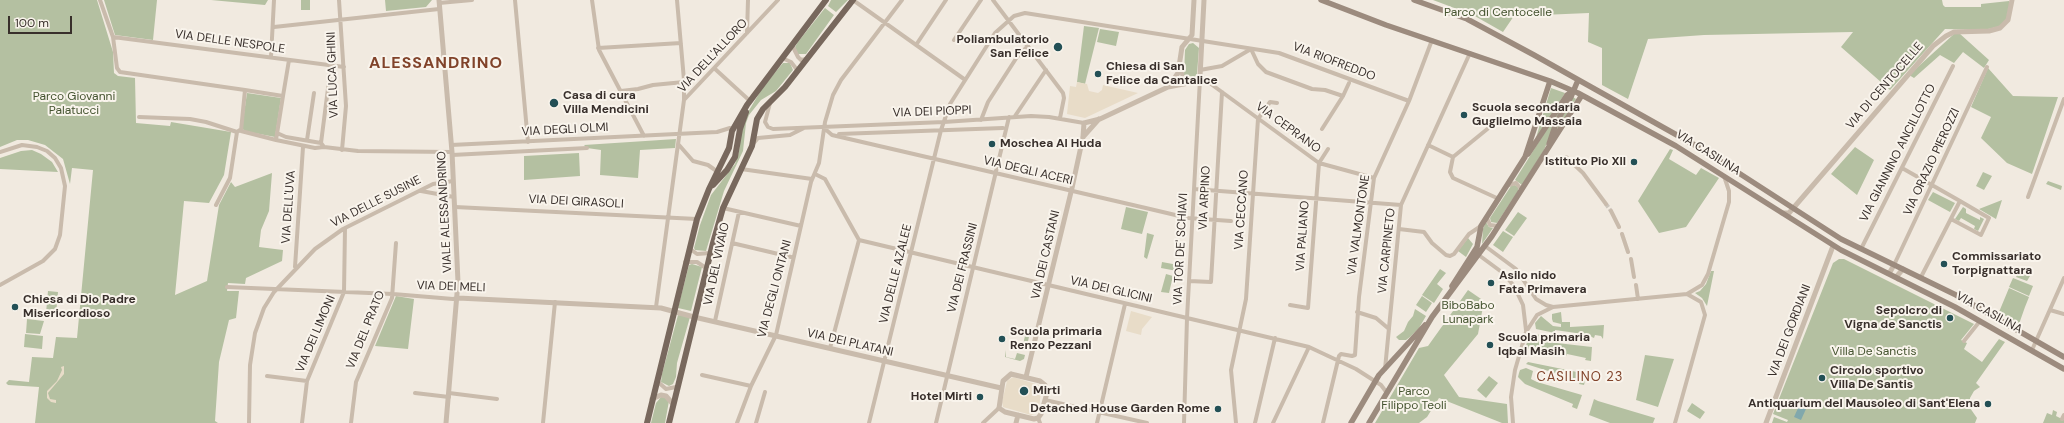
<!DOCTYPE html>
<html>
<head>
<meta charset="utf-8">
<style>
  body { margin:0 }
  #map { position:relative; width:2064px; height:423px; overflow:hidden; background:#f1eae0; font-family:"DM Sans",sans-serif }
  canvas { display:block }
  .scale { position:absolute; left:8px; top:16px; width:64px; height:18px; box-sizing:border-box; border:2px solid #382f2b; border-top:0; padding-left:5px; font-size:12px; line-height:14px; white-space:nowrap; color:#382f2b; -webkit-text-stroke:3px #f9f4ec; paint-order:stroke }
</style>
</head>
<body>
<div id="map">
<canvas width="2064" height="423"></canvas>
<div class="scale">100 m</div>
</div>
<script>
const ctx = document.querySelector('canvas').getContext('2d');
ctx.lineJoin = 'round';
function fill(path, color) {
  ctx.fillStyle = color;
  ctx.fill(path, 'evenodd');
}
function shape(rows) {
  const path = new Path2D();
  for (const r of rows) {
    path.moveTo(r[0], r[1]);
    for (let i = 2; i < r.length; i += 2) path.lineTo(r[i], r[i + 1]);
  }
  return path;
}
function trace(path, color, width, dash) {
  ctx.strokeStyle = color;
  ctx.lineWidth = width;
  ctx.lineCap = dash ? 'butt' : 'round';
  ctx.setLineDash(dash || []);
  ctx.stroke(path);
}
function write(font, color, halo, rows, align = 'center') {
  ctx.font = font + ' "DM Sans",sans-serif';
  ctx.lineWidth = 4;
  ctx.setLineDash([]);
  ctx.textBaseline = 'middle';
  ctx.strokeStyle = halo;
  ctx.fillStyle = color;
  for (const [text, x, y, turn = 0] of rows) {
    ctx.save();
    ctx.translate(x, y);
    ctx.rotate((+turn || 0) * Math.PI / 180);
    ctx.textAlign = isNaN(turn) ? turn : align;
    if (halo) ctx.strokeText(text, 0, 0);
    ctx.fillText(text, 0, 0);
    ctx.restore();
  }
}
fill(shape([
  [0,0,97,0,113,52,114,73,118,76,135,78,136,123,170,126,171,122,231,132,224,175,209,203,184,201,175,295,207,281,219,205,231,182,235,187,272,173,269,211,261,230,259,247,283,250,282,261,246,278,245,284,228,283,227,291,239,291,236,318,229,320,219,362,215,421,218,423,35,423,39,387,8,385,6,383,9,380,29,382,32,357,53,358,56,337,77,338,93,170,72,168,70,184,63,159,45,145,28,140,17,140,0,147],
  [104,0,157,0,153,40,115,35],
  [211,0,268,0,265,5],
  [301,0,310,0,310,10,301,10],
  [385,0,432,0,426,7,386,11],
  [831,0,848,0,836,12,828,6],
  [1433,0,1942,0,1943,5,1945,7,1981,7,1981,4,2009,1,2009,11,2007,18,2001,26,1984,30,1945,29,1890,90,1841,47,1853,32,1704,35,1648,39,1628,99,1602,85,1602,48,1588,42,1589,13,1542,15,1518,10,1503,32,1473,15],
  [825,8,834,15,806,54,798,54,795,47,798,42],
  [1084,26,1099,28,1085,84,1077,82],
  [1100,29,1119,32,1116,46,1097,42],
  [1959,33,1989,60,1984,68,1963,52,1954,63,1940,55,1914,78,1909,75,1954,34],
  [1193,43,1199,48,1197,74,1194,79,1191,80,1184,75,1185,50,1189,44],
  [783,63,790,63,793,70,776,91,761,100,749,115,746,123,743,151,724,191,706,251,695,250,694,248,700,225,711,195,735,164,739,152,741,132,745,117,763,87],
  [1988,68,2013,96,2058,97,2032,174,2007,163,1981,138,1991,117,1971,107],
  [1551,88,1565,93,1535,141],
  [247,93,281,98,275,137,244,131,242,127],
  [1573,97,1576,99,1555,133,1558,124],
  [1565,100,1544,150,1522,185,1515,180],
  [676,139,675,148,640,150,638,178,600,175,601,150,587,148,584,145],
  [1855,147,1874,160,1857,195,1831,174],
  [1670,149,1673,150,1669,159,1696,175,1701,168,1719,178,1686,227,1659,233,1638,201],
  [32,150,41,154,52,162,58,172,0,169,0,158,21,151],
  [579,153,580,176,524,180,524,156],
  [1983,172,1992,176,1984,190,1976,186],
  [2048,181,2062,186,2061,190,2046,184],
  [1515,185,1518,187,1518,191,1497,223,1491,222,1490,218,1511,186],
  [1933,192,1955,203,1950,212,1928,200],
  [2002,200,1996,219,1979,209],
  [1126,207,1148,212,1142,234,1121,229],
  [1963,207,1966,209,1966,213,1980,220,1980,217,1984,219,1978,231,1974,229,1975,226,1961,218,1959,221,1955,219],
  [1518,212,1527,218,1514,236,1505,230],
  [1486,222,1489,227,1493,228,1482,244,1483,229],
  [1503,231,1513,237,1503,252,1493,245],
  [1147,233,1154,235,1147,259,1144,257],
  [1468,238,1473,244,1466,257,1458,251],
  [1839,259,1844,259,1974,324,1961,340,1967,343,1964,349,1982,362,1999,339,2005,342,1976,383,1980,387,1974,391,1970,398,1970,408,1977,418,1975,423,1772,423,1774,417,1787,422,1788,420,1773,414,1833,263],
  [1162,262,1178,265,1177,271,1161,268],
  [692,264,702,267,691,311,678,308,689,265],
  [1440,269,1446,273,1437,284,1443,289,1434,303,1422,295],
  [1711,271,1714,271,1707,306,1702,298,1695,293,1700,291,1706,284],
  [2019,271,2030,276,2027,281,2016,277],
  [1166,274,1173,276,1169,293,1161,292],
  [2013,278,2033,286,2029,296,2009,287],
  [2009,288,2029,297,2025,307,2018,304,2025,307,2019,324,1999,312],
  [1468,290,1484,301,1478,334,1444,375,1459,397,1507,404,1508,423,1502,423,1439,398,1427,417,1419,423,1375,423,1419,348,1428,346],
  [48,291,58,292,56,314,46,313],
  [396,296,414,299,408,349,375,346],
  [1422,296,1432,303,1426,312,1416,305],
  [1415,309,1426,316,1419,328,1410,337,1406,340,1399,340,1396,337,1404,331,1408,322,1413,316],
  [1561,312,1562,322,1570,322,1570,327,1604,325,1603,339,1601,336,1595,335,1594,338,1583,333,1582,336,1576,335,1576,333,1555,330,1555,333,1536,329,1535,323,1541,316,1553,326,1561,327,1561,324,1553,322,1552,319,1552,314],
  [678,315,690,317,677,363,676,377,673,384,669,386,661,382,662,374],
  [27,319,44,321,40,334,26,333],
  [1027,327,1031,328,1026,350,1022,349],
  [25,334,43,336,42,349,24,347],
  [1545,334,1549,334,1548,342,1592,347,1591,361,1585,360,1586,358,1567,354,1566,356,1562,356,1562,352,1537,348,1525,349,1528,339,1537,339,1535,335],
  [1006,350,1006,357,1015,359,1017,353,1025,355,1024,359,1020,361,1005,357],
  [1645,355,1674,359,1658,407,1636,400],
  [1528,362,1587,374,1584,385,1579,384,1580,381,1526,364],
  [1526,368,1533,371,1531,379,1537,382,1582,395,1577,409,1572,407,1573,404,1525,384,1518,377,1519,373,1520,370],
  [1489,376,1498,383,1486,398,1477,390],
  [661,397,664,397,669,401,665,423,651,423,656,403],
  [1594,399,1598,401,1655,418,1653,423,1610,423,1589,415],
  [1692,403,1705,412,1700,419,1687,411],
  [2053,410,2057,412,2056,416,2064,420,2064,423,2043,423,2047,413,2052,415]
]), '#b4c0a1');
fill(shape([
  [1077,82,1087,84,1089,91,1098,93,1102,90,1103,85,1138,93,1085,118,1067,114,1070,86,1076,87],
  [1131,311,1152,317,1142,329,1141,335,1126,331],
  [64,366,64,374,48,393,50,399,56,400,56,403,51,402,47,398,47,391,57,381,62,370,61,367],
  [1013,377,1042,386,1039,407,1035,414,1031,415,1003,407,1002,402,1007,381]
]), '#e8dcc8');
fill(shape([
  [1799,406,1806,409,1801,420,1794,417]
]), '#81a8ac');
trace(shape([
  [1606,204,1611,211]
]), '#ccc5bc', 4, [4, 2]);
trace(shape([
  [100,0,113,37,117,68,120,72,245,90],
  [339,0,346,106,342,150],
  [515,0,528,142],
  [592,0,599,50,644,136],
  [853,0,964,79],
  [993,0,1063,93,1064,98,1060,118],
  [439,3,472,0],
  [274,27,439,9],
  [747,33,748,0],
  [113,37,344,67],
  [954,40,981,0],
  [792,45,798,57,801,60,806,59],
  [916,45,946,0],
  [598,48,681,43],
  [1251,49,1258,64,1266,72,1312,89,1325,90,1343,96],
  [271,57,274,0],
  [782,58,791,62,798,71],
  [1180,65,1183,78,1189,83],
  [714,68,750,101],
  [1200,70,1222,66,1251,49],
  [1200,76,1319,163,1374,178],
  [245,90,283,96,276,140,241,131,245,90],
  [621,91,638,89,653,85,684,82],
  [283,96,289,60],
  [684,100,778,0],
  [770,103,765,122,768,127,773,129,944,122,1031,116,1049,117,1084,123],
  [1015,116,1046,70],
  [139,117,190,119,206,122,237,132,240,130],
  [981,120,988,102,1017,57,1028,46],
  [824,128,832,135,1150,209,1188,218,1231,221],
  [1322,129,1343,96,1349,83],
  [839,134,1003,128],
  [276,140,315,148,324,147,321,143,286,137,277,133],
  [307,140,314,93],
  [321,143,331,65],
  [753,144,758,138,790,135,804,128],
  [451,145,717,132,730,128],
  [679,145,693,161,708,165,715,170],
  [1428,145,1453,157],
  [324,147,358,151,452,152],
  [0,152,22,145,37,147,47,151,55,158,61,168,65,186,60,235,55,249,43,261,0,285],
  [452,155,587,148],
  [1453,157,1450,172,1453,178,1499,199],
  [1453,157,1491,126],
  [1566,157,1583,173,1606,204],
  [1902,168,1960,201],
  [741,169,812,179],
  [815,174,825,179,859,240],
  [1509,185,1516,183,1522,190],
  [1194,189,1401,205],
  [421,191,454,197],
  [2028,197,2064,99],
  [216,205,230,178,237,132],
  [455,207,697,219],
  [723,208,801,226],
  [1611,211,1619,227],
  [1487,218,1490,225,1498,226],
  [1399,229,1424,232,1432,243,1446,255,1450,256,1454,254,1469,234,1481,226],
  [1622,234,1628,252],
  [859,240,1309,347,1356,369,1381,385,1387,393],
  [732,243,791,257],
  [1485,246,1516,269,1536,299,1546,305,1553,307],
  [689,248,697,254,710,253],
  [1861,249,1953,66],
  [1476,253,1503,273,1514,286,1523,305,1526,330],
  [1631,259,1634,277],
  [685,262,697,262,706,268],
  [1894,265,1987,67],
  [295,267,303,147],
  [1921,277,1960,201,1989,218,1981,235,1951,219],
  [1189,281,1211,282,1222,92],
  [1636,285,1638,299],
  [227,287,393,294,453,299,458,298],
  [1290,305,1308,308,1319,163,1328,149],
  [656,307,684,100,684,80,677,0],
  [2050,310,2064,314],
  [1357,312,1376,318,1389,329],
  [715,321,739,212],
  [1964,341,1980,321],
  [830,348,859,240],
  [2032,350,2064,278],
  [1385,369,1401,205,1470,53],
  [702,375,751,386],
  [267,376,307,381],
  [657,381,666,389,676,387],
  [415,393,449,397],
  [449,393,497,399],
  [1045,400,1147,423],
  [1038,418,1040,423],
  [2062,419,2064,415],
  [249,423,250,365,255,333,264,308,274,292,315,249,343,229,433,184,453,181],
  [302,423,307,381,344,292,345,228],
  [351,423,356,382,392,298,396,243],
  [543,423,555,302],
  [737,423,751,386,776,335,811,182,819,163,825,122,833,95,841,80,902,0],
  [756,423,765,392],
  [869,423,941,130,950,104,995,33,1014,16,1025,13,1279,53,1409,101],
  [936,423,1009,117],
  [983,423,999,408],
  [1097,423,1125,304],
  [1184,423,1187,318,1200,79],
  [1236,423,1231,370,1246,299,1258,119,1270,102,1277,103],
  [1255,423,1275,338],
  [1273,423,1309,347],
  [1323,423,1339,356,1341,354,1352,356,1355,355,1359,297,1374,178,1409,101,1432,40],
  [1513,423,1511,397,1515,370,1526,332,1537,315,1553,307,1687,294,1702,285,1708,274,1729,202,1729,191,1724,176],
  [1675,423,1705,315,1701,302,1687,294]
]), '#c9bbac', 4);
trace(shape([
  [439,0,452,152,458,282,446,423],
  [1169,86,1178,73,1182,47,1192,35,1194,0],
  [1083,137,1099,119],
  [1782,213,1789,213,1933,46,1946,36,1954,32,1989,31,2000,28,2008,20,2012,0],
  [1887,273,1890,272,1894,265],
  [1898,279,1897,276,1903,269],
  [458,298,661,308,694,317,1001,388],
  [1011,374,1040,381,1045,385,1047,393,1041,414,1038,418,1034,419,1005,412,999,408,1003,381,1011,374],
  [1026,377,1072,188,1083,137,1084,123,1100,119,1168,87,1199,81,1200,76,1204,0],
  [652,399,661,395,666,396,673,404],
  [1016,423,1018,415],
  [1766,423,1833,246]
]), '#c9bbac', 5);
trace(shape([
  [1321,0,1386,25,1550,81,1578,93,1676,146,1841,250,1955,307,2064,369],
  [1414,0,1467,19,1534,55,1700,148,1841,239,1956,295,2064,357],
  [1549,144,1556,123,1571,97,1578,80],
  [1528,154,1567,95,1573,91],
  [1452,286,1477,247,1481,226,1525,157,1550,81],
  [1351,423,1379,375,1425,325],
  [1369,423,1432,317,1492,236,1582,95]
]), '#9c8b7e', 5.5);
trace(shape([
  [713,185,727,170,735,157,740,129,746,112],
  [647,423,697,219,709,189,729,148,732,131,747,105,826,0],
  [669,423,713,243,723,208,752,146,757,119,763,109,785,87,853,0]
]), '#78685d', 6);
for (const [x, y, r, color] of [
  [1058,47,5,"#235056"],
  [1098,74,4,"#235056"],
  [554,103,5,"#235056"],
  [1464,115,4,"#235056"],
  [992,144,4,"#235056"],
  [1634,162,4,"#235056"],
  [1944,264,4,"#235056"],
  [1491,283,4,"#235056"],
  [15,307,4,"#235056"],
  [1950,318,4,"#235056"],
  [1002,339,4,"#235056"],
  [1490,345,4,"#235056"],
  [1822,378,4,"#235056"],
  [1024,391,5,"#235056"],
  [980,397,4,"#235056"],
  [1988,404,4,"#235056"],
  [1218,409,4,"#235056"]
]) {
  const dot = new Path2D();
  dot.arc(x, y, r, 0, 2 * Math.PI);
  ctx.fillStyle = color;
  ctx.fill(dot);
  trace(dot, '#f9f4ec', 1.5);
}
write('12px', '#455430', '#f9f4ec', [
  ["Parco di Centocelle",1498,13],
  ["Parco Giovanni",74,97],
  ["Palatucci",74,111],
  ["BiboBabo",1468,306],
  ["Lunapark",1468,320],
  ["Villa De Sanctis",1874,352],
  ["Parco",1414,392],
  ["Filippo Teoli",1414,406]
]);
write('bold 12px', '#382f2b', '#f9f4ec', [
  ["Poliambulatorio",1049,40,"right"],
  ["San Felice",1049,54,"right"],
  ["Chiesa di San",1106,67],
  ["Felice da Cantalice",1106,81],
  ["Casa di cura",563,96],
  ["Villa Mendicini",563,110],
  ["Scuola secondaria",1472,108],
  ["Guglielmo Massaia",1472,122],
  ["Moschea Al Huda",1000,144],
  ["Istituto Pio XII",1626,162,"right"],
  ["Commissariato",1952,257],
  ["Torpignattara",1952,271],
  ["Asilo nido",1499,276],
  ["Fata Primavera",1499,290],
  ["Chiesa di Dio Padre",23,300],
  ["Misericordioso",23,314],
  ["Sepolcro di",1942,311,"right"],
  ["Vigna de Sanctis",1942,325,"right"],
  ["Scuola primaria",1010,332],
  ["Renzo Pezzani",1010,346],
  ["Scuola primaria",1498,338],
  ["Iqbal Masih",1498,352],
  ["Circolo sportivo",1830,371],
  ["Villa De Santis",1830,385],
  ["Mirti",1033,391],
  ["Hotel Mirti",972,397,"right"],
  ["Antiquarium del Mausoleo di Sant'Elena",1980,404,"right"],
  ["Detached House Garden Rome",1210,409,"right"]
], 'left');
write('12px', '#382f2b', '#f9f4ec', [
  ["VIA DELLE NESPOLE",230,42,8],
  ["VIA DELL'ALLORO",713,56,-47],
  ["VIA RIOFREDDO",1334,62,21],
  ["VIA LUCA GHINI",333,75,-92],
  ["VIA DI CENTOCELLE",1885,86,-49],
  ["VIA DEI PIOPPI",932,112,-2],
  ["VIA CEPRANO",1288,128,36],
  ["VIA DEGLI OLMI",565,130,-3],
  ["VIA CASILINA",1708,153,32],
  ["VIA GIANNINO ANCILLOTTO",1898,153,-63],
  ["VIA ORAZIO PIEROZZI",1932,162,-65],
  ["VIA DEGLI ACERI",1028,171,13],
  ["VIA ARPINO",1205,198,-87],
  ["VIA DELLE SUSINE",376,202,-27],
  ["VIA DEI GIRASOLI",576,202,3],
  ["VIA DELL'UVA",289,207,-86],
  ["VIA CECCANO",1242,210,-86],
  ["VIALE ALESSANDRINO",445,212,-93],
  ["VIA VALMONTONE",1359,225,-82],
  ["VIA PALIANO",1303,236,-86],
  ["VIA TOR DE' SCHIAVI",1181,249,-87],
  ["VIA CARPINETO",1387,251,-84],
  ["VIA DEI CASTANI",1046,255,-77],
  ["VIA DEL VIVAIO",717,264,-78],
  ["VIA DEI FRASSINI",963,268,-76],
  ["VIA DELLE AZALEE",896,274,-76],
  ["VIA DEI MELI",451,287,2],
  ["VIA DEGLI ONTANI",775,289,-75],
  ["VIA DEI GLICINI",1111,290,13],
  ["VIA CASILINA",1989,313,29],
  ["VIA DEL PRATO",366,330,-68],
  ["VIA DEI GORDIANI",1790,331,-69],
  ["VIA DEI LIMONI",316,334,-67],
  ["VIA DEI PLATANI",850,343,13]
]);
ctx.letterSpacing = '1px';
write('13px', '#81432a', '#f9f4ec', [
  ["CASILINO 23",1580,378]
]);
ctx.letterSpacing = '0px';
ctx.letterSpacing = '1px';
write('bold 16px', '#81432a', '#f9f4ec', [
  ["ALESSANDRINO",436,64]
]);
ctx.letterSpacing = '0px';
</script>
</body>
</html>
